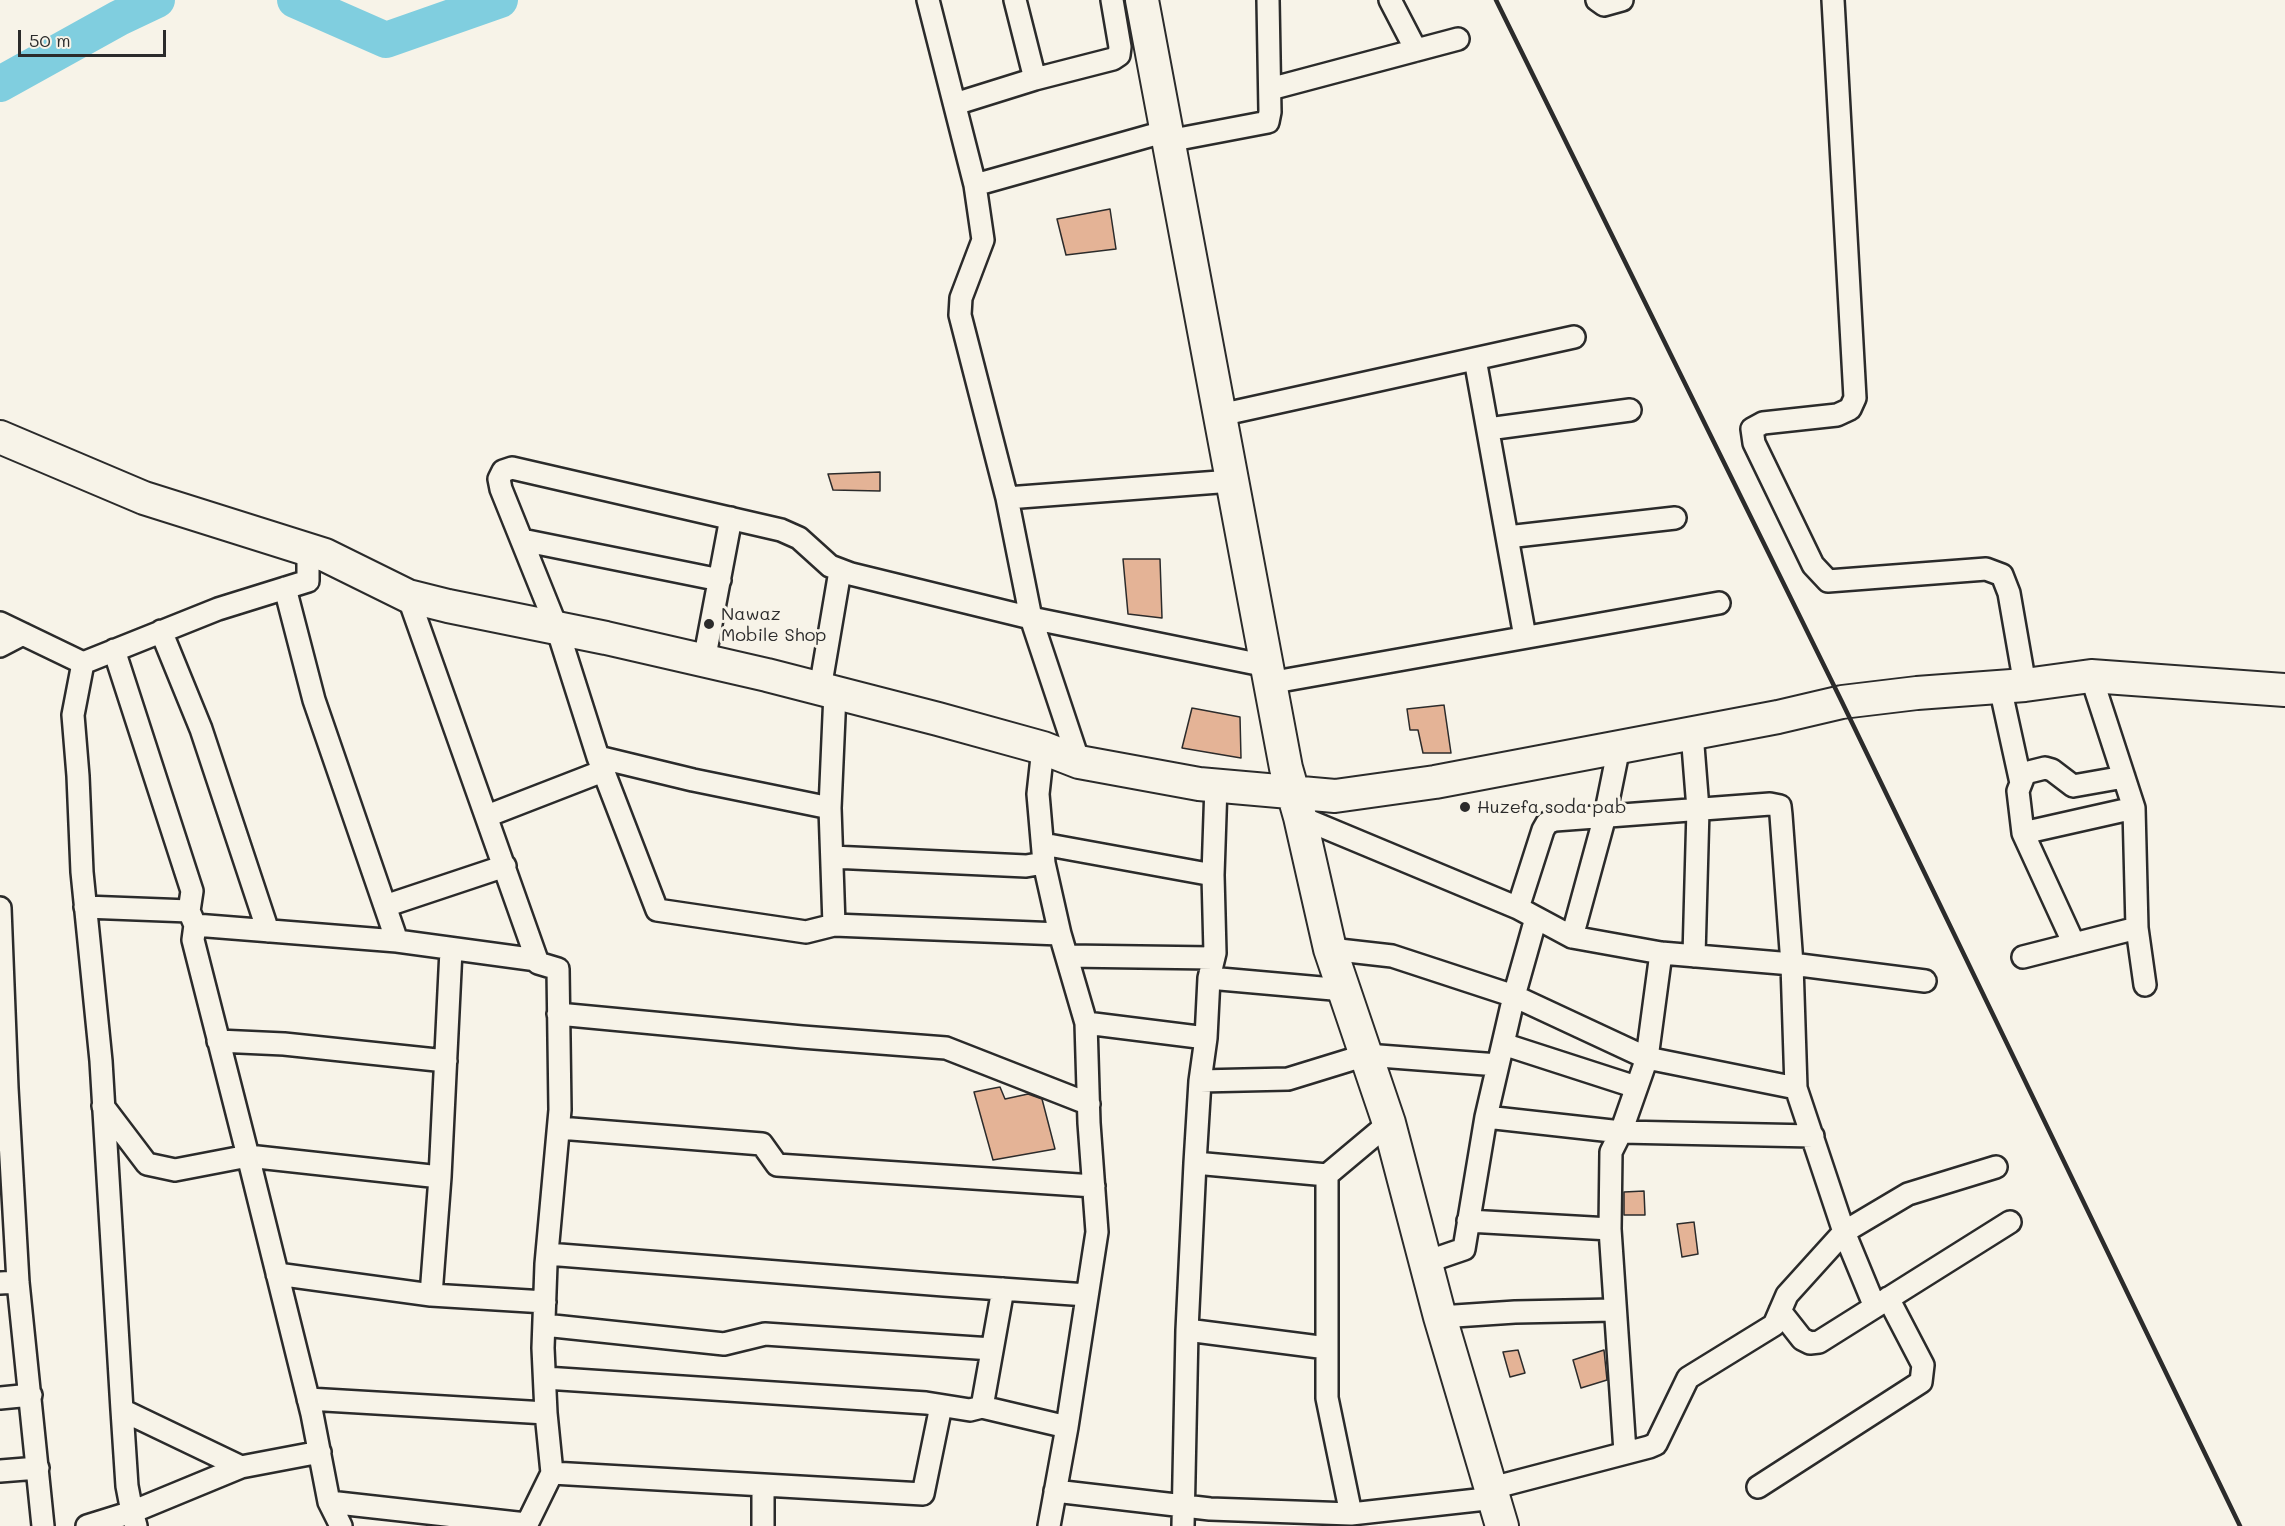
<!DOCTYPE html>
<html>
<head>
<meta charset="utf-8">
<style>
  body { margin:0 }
  #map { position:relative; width:2285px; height:1526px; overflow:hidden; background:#f7f3e8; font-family:Mali,sans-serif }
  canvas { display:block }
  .scale { position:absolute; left:18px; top:30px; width:148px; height:27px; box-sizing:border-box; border:3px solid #2b2b2b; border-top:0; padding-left:8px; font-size:18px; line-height:21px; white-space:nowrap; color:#2b2b2b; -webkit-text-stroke:4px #f7f3e8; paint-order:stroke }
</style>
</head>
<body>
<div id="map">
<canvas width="2285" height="1526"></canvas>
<div class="scale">50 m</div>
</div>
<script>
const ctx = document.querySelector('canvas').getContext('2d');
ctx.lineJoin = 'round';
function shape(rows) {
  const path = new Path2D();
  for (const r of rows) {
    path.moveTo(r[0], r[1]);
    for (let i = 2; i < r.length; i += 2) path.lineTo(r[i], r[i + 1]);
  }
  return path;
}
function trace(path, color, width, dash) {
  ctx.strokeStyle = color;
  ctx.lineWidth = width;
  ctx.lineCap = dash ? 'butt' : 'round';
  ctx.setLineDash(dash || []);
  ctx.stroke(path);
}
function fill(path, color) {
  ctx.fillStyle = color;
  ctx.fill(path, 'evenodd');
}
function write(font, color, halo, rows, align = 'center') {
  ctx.font = font + ' Mali,sans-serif';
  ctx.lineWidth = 6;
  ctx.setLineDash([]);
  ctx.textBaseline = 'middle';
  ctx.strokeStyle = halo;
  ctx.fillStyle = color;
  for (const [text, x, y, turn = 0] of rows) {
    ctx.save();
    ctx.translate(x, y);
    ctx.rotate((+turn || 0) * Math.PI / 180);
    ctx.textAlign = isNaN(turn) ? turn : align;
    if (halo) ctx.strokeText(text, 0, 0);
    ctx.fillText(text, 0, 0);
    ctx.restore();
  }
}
trace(shape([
  [295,0,386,40,500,0],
  [0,84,119,18,157,0]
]), '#80cedf', 36);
const building = shape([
  [1110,209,1116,249,1066,255,1057,219,1110,209],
  [880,472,880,491,833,490,828,474,880,472],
  [1123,559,1160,559,1162,618,1128,614,1123,559],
  [1444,705,1451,753,1423,753,1418,730,1410,730,1407,709,1444,705],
  [1192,708,1240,717,1241,758,1182,748,1192,708],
  [1000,1087,1005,1099,1028,1094,1042,1099,1055,1149,993,1160,974,1092,1000,1087],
  [1644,1191,1645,1215,1624,1215,1624,1192,1644,1191],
  [1694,1222,1698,1254,1682,1257,1677,1224,1694,1222],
  [1518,1350,1525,1373,1510,1377,1503,1352,1518,1350],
  [1604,1350,1607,1380,1581,1388,1573,1360,1604,1350]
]);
fill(building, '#e4b396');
trace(building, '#2b2b2b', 1.5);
const street = shape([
  [928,0,975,185,983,240,961,298,960,315,1007,498,1031,618,1079,762],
  [1015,0,1035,79],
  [1390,0,1416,50],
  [1597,0,1604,5,1622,0],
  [1833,0,1855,398,1850,409,1837,415,1763,423,1752,429,1754,443,1813,565,1828,581,1986,569,2002,575,2009,593,2025,685],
  [1270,89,1458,39],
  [955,104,1035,79,1113,59,1119,55,1120,47,1112,0],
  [1168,141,1268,122,1270,112,1268,0],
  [975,185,1167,131],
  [1475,359,1525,637],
  [1220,415,1574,337],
  [1488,429,1630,410],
  [1007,498,1232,481],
  [1507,537,1675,518],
  [522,540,720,580],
  [0,623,83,663,73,715,78,776,82,872,101,1061,122,1410,127,1486,132,1512,87,1526],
  [161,631,201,729,268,931],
  [0,646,23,634],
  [114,650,192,891,189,911],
  [704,661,731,518],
  [83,663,218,609,308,581,308,548],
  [2091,676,2134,808,2137,928,2145,985],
  [1269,683,1719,603],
  [2000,687,2021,783],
  [820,689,840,571],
  [835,693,830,808,834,925,806,932,657,910,598,757,557,628,501,489,499,479,503,471,512,468,781,530,799,538,830,566,851,574,1031,618,1267,666],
  [1692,733,1698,809,1694,956],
  [598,757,693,780,830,808],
  [487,816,603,771],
  [1300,817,1518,908,1572,937,1661,953,1792,964,1796,1088,1844,1232,1875,1307],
  [2023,833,2134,808],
  [1043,844,1213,875],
  [832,857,1026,866,1044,863,1038,794,1043,748],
  [385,906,505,866],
  [85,907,189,911,195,925,397,941,314,700,285,588],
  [0,908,7,1088,18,1282,43,1526],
  [1518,908,1543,830,1547,823,1555,820,1770,804,1780,806,1781,815,1792,964,1925,981],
  [834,925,1060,934,1044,863],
  [1572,937,1605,816,1619,747],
  [397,941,537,960,408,596],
  [2074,944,2023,833,2018,791,2025,773,2045,768,2052,770,2073,786,2124,777],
  [1330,949,1392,956,1514,996,1647,1058,1796,1088],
  [1067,956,1213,958],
  [2023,957,2137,928],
  [1209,978,1344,990],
  [558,1014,802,1037,946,1048,1089,1104],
  [1086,1023,1206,1038],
  [218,1041,284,1044,446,1061],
  [1503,1044,1636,1087],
  [1200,1081,1288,1079,1366,1055,1498,1065],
  [103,1106,147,1164,175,1170,248,1156,193,940,195,925],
  [1486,1117,1621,1132,1813,1136],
  [559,1128,762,1144,777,1165,1094,1186],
  [1195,1163,1327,1175,1389,1123],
  [1327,1175,1327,1398,1351,1514],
  [1468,1221,1610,1229],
  [547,1254,944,1285,1087,1295],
  [1426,1262,1464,1249,1486,1117,1514,996,1536,918],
  [277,1274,431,1295,440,1177,451,950],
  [0,1283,18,1282],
  [431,1295,545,1302],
  [1780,1311,1802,1339,1810,1343,1819,1342,2010,1222],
  [1440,1317,1515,1312,1614,1310],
  [544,1325,724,1344,765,1334,992,1349],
  [1187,1330,1327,1348],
  [545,1378,926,1403,970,1410,982,1407,1003,1289],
  [0,1398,31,1395],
  [308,1399,546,1413,543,1348,546,1264,560,1110,558,969,538,963,537,960],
  [982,1407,1067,1427],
  [122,1410,241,1467,320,1452],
  [546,1413,552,1473,923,1494,941,1406],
  [1625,1452,1610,1229,1611,1152,1621,1132,1647,1058,1661,953],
  [0,1471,38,1468],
  [763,1486,763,1526],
  [1758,1487,1921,1382,1923,1365,1888,1298],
  [1492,1488,1649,1447,1656,1444,1688,1378,1774,1325,1787,1295,1844,1232,1908,1194,1996,1167],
  [1055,1491,1210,1509,1351,1514,1495,1498],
  [329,1502,526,1524],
  [136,1526,132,1512,241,1467],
  [341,1526,329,1502,312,1414,248,1156,440,1177],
  [526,1526,552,1473],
  [1049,1526,1067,1427,1097,1232,1089,1123,1086,1023,1060,934],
  [1183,1526,1187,1330,1195,1163,1200,1081,1206,1038,1209,978,1215,953,1213,875,1216,785]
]);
const secondary = shape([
  [1142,0,1286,768,1300,817,1330,949,1389,1123,1440,1317,1502,1526],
  [0,437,144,498,325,555,408,596,448,606,606,638,767,675,938,719,1043,748,1079,762,1199,784,1335,796,1435,782,1778,717,1842,702,1917,693,2025,685,2091,676,2285,690]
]);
trace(street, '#2b2b2b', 26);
trace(secondary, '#2b2b2b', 36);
trace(street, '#f7f3e8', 21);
trace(secondary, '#f7f3e8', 32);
trace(shape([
  [1496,0,1842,702,2240,1526]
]), '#2b2b2b', 4.5);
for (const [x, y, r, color] of [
  [709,624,6,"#2b2b2b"],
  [1465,807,6,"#2b2b2b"]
]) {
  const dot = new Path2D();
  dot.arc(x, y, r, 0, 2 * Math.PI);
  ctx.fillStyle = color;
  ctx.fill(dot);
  trace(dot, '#f7f3e8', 2);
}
write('18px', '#2b2b2b', '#f7f3e8', [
  ["Nawaz",721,614],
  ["Mobile Shop",721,635],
  ["Huzefa soda pab",1477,807]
], 'left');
</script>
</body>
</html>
